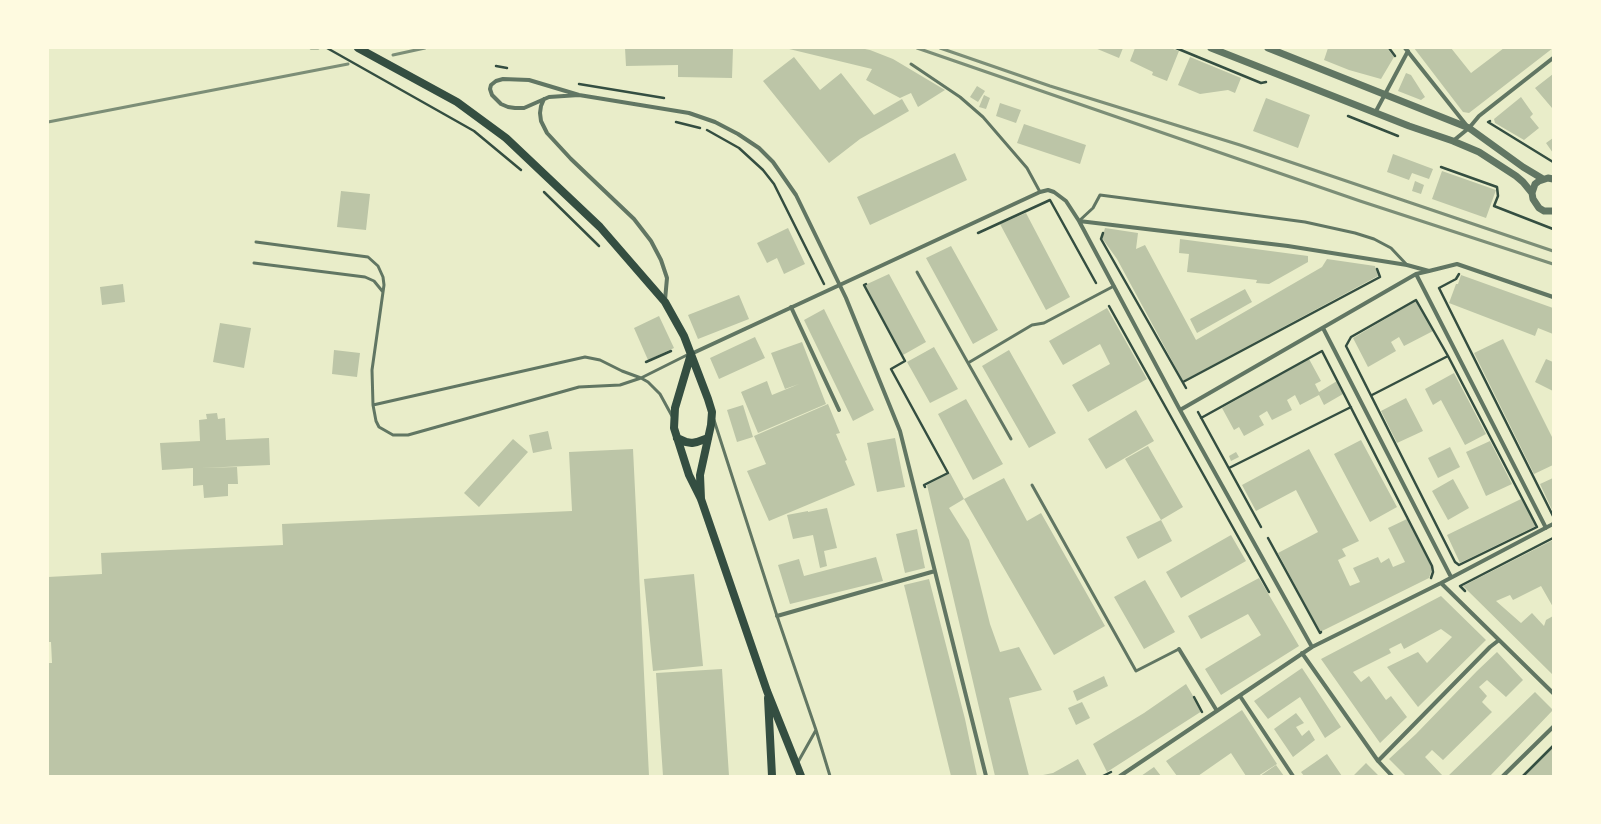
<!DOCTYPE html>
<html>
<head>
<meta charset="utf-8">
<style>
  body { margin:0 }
  #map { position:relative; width:1601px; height:824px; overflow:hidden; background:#e9edc9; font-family:Montserrat,sans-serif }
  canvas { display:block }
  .frame { position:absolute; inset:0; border:49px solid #fefae0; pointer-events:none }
</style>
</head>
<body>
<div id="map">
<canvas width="1601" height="824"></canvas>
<div class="frame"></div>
</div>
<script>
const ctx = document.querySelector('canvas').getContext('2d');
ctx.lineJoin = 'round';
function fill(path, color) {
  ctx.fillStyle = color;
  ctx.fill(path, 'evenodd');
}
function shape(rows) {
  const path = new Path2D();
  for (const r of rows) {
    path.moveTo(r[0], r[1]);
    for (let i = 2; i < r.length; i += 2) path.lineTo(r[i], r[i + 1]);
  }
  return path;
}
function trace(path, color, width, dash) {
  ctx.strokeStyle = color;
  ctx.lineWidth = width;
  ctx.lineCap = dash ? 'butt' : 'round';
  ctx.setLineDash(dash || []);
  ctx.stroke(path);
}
fill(shape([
  [625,48,733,48,732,78,678,77,678,65,626,66],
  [785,48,860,48,870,50,893,59,945,90,918,107,911,93,900,98,866,80,872,69],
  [1095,48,1123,48,1119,58],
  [1135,48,1170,48,1179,51,1167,81,1152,75,1153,72,1130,61],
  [1328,48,1387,48,1394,57,1381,79,1349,70,1324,60],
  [1414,48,1451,48,1471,73,1504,48,1553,48,1469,113,1463,112],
  [794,57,820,90,841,73,874,115,902,99,909,111,860,139,829,163,763,81],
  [1190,57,1241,78,1235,93,1228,90,1200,94,1178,85],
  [1406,73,1411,75,1425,97,1421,100,1398,91],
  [1553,74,1553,107,1552,108,1535,88],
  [977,86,985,91,978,102,970,97],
  [984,95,990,98,986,109,979,107],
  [1521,97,1533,114,1530,117,1539,128,1524,140,1495,123,1494,119],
  [1266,98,1310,115,1298,148,1253,131],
  [1000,103,1021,110,1016,123,996,116],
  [1024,124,1086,145,1080,164,1017,143],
  [1553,138,1553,153,1546,143],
  [955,153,967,180,870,225,857,197],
  [1393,154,1433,169,1429,179,1412,173,1409,180,1387,172],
  [1442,171,1496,190,1486,218,1432,199],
  [1415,181,1424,185,1421,194,1412,191],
  [341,191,370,194,366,230,337,227],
  [1026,213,1070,297,1046,310,1000,224],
  [788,228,805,264,784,274,777,258,767,263,757,243],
  [1105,228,1138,233,1136,249,1145,245,1196,340,1322,267,1327,259,1375,266,1378,276,1183,381,1117,259,1102,238],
  [1180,239,1308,256,1308,262,1269,284,1256,283,1257,280,1187,272,1189,254,1179,253],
  [951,246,998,330,973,344,926,258],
  [889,274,926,342,903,355,865,285],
  [1461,275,1553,308,1553,334,1538,328,1535,336,1449,303,1456,284,1458,284],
  [123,284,125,302,102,305,100,287],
  [1245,289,1252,302,1197,333,1190,319],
  [739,295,749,319,698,339,688,315],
  [1416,301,1433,331,1404,346,1399,337,1391,342,1396,351,1368,367,1353,338],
  [1107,308,1147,379,1088,412,1072,385,1110,364,1100,344,1063,365,1049,341],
  [824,309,874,410,853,421,804,320],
  [659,316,674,348,648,360,634,328],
  [220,323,251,328,244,368,213,362],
  [755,337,765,358,719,379,710,358],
  [1503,339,1553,439,1553,465,1534,474,1474,353],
  [802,342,826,404,758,433,741,392,767,381,772,395,799,384,785,389,771,353],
  [934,347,958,389,930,403,907,362],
  [334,350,360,353,357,377,332,374],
  [1009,350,1056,433,1029,448,982,366],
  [1309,359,1321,381,1315,384,1319,392,1337,381,1343,394,1324,405,1319,395,1300,405,1295,395,1287,400,1292,410,1272,420,1267,411,1259,416,1264,425,1244,436,1239,427,1234,430,1222,408],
  [1546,359,1553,362,1553,391,1535,382],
  [1454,373,1486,434,1465,445,1441,400,1433,405,1425,389],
  [1406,398,1423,431,1397,443,1381,411],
  [966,399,1003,464,973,480,938,414],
  [828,404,840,433,836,434,847,460,845,461,855,485,769,521,747,471,766,464,754,436],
  [743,405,753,437,737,442,727,410],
  [1136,410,1154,441,1106,469,1088,439],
  [217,413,218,419,225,418,226,440,269,438,270,465,201,468,237,467,238,484,228,484,228,496,204,498,203,485,193,486,193,468,162,470,160,443,200,441,199,420,207,419,206,414],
  [548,431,552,449,533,453,529,435],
  [895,438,905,487,877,492,867,443],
  [513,439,528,452,479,507,464,493],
  [1361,440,1397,507,1370,522,1334,454],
  [1490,441,1512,484,1486,496,1466,452],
  [1148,446,1183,507,1161,520,1125,459],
  [1450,447,1460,467,1438,478,1428,458],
  [633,449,649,776,48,776,48,663,52,663,51,642,48,642,48,577,102,574,101,553,283,545,282,524,572,511,569,452],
  [1309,449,1359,541,1342,549,1346,556,1338,560,1350,586,1360,582,1353,568,1378,557,1381,563,1389,558,1393,567,1405,562,1388,528,1407,519,1431,566,1431,572,1429,578,1320,632,1278,553,1318,532,1296,490,1256,511,1242,485],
  [1236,452,1239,457,1231,461,1229,456],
  [950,473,964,499,949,508,969,540,990,624,1000,652,1019,647,1042,690,1009,698,1029,776,995,776,927,485],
  [1004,478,1027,521,1041,513,1105,626,1054,655,964,499],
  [1553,478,1553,512,1540,484],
  [1453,479,1469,508,1448,520,1432,491],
  [1521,499,1536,526,1460,563,1447,535],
  [827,508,837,548,824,551,827,566,820,568,813,535,793,539,787,515,808,511,808,512],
  [1161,520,1172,541,1138,559,1126,537],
  [917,529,925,568,905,573,896,534],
  [1231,535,1246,561,1181,598,1166,572],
  [1553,540,1553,607,1541,586,1513,600,1510,595,1496,601,1521,623,1532,613,1544,626,1546,620,1553,616,1553,675,1463,586],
  [876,557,883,581,790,604,778,565,799,559,804,576],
  [694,574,703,666,653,671,644,579],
  [1259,578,1299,646,1221,695,1205,669,1261,635,1248,614,1201,639,1188,616],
  [929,579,965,719,977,776,951,776,904,585],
  [1145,580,1175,632,1144,649,1114,597],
  [1441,596,1486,640,1418,707,1387,667,1418,652,1427,663,1452,637,1441,629,1404,649,1401,643,1389,649,1391,653,1353,672,1361,682,1369,676,1386,700,1391,696,1407,717,1380,743,1321,659],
  [1497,652,1523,680,1506,697,1487,680,1479,687,1487,696,1482,702,1492,712,1443,760,1432,750,1425,757,1443,776,1406,776,1389,759,1416,734,1477,671],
  [1302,668,1341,727,1325,738,1300,697,1268,719,1254,701],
  [722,669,729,776,663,776,656,673],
  [1104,676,1108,686,1077,701,1073,691],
  [1186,684,1202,711,1107,772,1093,744,1144,713],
  [1535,692,1553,710,1490,776,1448,776],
  [1082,702,1090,718,1076,725,1068,708],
  [1242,710,1277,764,1258,776,1246,776,1231,753,1198,776,1177,776,1166,761],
  [1296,713,1304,723,1296,727,1302,736,1309,730,1315,740,1293,757,1274,729],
  [1553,747,1553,776,1524,776],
  [1327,754,1342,776,1304,776,1301,772],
  [1078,759,1087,776,1038,776,1053,773],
  [1366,763,1379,776,1353,776],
  [1276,765,1284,776,1260,776],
  [1154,767,1161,776,1141,776]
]), '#bcc5a7');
trace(shape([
  [327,48,474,131,521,170],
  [1176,48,1261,83,1266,82],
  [1389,48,1395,56],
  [496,66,507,68],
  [579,84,664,98],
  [1348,116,1398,136],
  [1490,121,1488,122,1553,162],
  [676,122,700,128],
  [707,130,739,148,763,170,774,184,824,284],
  [1441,167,1497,187,1498,196,1494,206,1553,229],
  [544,192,599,246],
  [978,233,1050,200,1096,283],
  [1103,233,1101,239,1186,388],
  [1459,274,1456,279,1439,288,1553,516],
  [866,284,864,285,905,361,891,369,948,473,924,485,925,487],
  [1416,300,1448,356,1537,527,1459,565,1455,562,1346,346,1351,337,1416,300],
  [1109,306,1269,592],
  [646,362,671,351],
  [1183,382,1380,277,1377,269],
  [1372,395,1448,356],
  [1198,412,1261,527],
  [1201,418,1322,351,1432,566,1433,572,1431,578],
  [1229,468,1351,407],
  [1268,538,1320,633,1321,632],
  [1465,591,1460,586,1553,538],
  [1194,697,1202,712],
  [1103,776,1111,772],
  [1523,776,1553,746]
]), '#344e41', 2.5);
trace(shape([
  [911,64,960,97,983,117,1027,168,1040,192],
  [1079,221,1093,208,1100,195,1238,213,1305,222,1355,233,1374,239,1391,248,1407,265],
  [256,242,368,257,378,266,383,277,384,285,372,370,373,405],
  [254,263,365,277,374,281,383,292],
  [917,272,968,363,1032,325,1044,323,1114,286],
  [968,363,1011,439],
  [672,416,660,394,648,382,641,378,622,371,600,360,585,357,373,405,376,421,379,427,393,435,408,435,579,387,620,385,641,378,689,354],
  [714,420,777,616,816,730,830,776],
  [1032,485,1136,671,1179,649],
  [798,762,816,730]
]), '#617663', 3);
trace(shape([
  [1405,48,1467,126],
  [579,95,549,97,524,108,515,108,508,107,501,104,492,95,490,89,491,85,496,81,503,79,529,80,579,95,689,113,715,122,738,134,759,148,773,162,796,195,846,298,900,431,986,776],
  [544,99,541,106,540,113,541,121,547,133,571,159,634,219,651,241,661,260,667,278,665,300],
  [1375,113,1408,51],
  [1453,141,1469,128,1479,116,1553,58],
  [1079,221,1288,246,1407,265,1429,271,1457,264,1553,297],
  [1416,274,1546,528],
  [791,307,839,410],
  [1323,328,1451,577],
  [691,354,1040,192,1048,190,1054,192,1066,201,1079,221,1180,410,1312,647],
  [1180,410,1416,274,1429,271],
  [1441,583,1553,693],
  [777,616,935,571],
  [1179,649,1217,711],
  [1302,653,1378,761,1392,776],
  [1240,696,1293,776],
  [1378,761,1490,647,1499,640],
  [1120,776,1312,647,1441,583,1553,524],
  [1503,776,1553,727]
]), '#617663', 4);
trace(shape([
  [1211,48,1409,126,1453,141,1479,152,1516,176,1523,182,1532,193],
  [1268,48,1469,128,1523,167,1543,179],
  [1553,179,1548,178,1539,181,1535,184,1532,193,1533,199,1539,208,1544,211,1553,211]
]), '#617663', 7);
trace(shape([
  [358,48,457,102,506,138,600,227,665,302,684,336,708,399,712,412,711,425,700,475,701,499],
  [691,354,675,408,674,428,689,475,701,499,767,691,801,776],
  [677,438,686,442,692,443,697,442,708,438],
  [768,698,772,776]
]), '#344e41', 8);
trace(shape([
  [311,48,318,48],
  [917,48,1360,201,1553,264],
  [940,48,1050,86,1240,145,1553,251],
  [393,55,425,48],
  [48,122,348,64]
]), '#7c8e77', 3);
</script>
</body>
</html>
